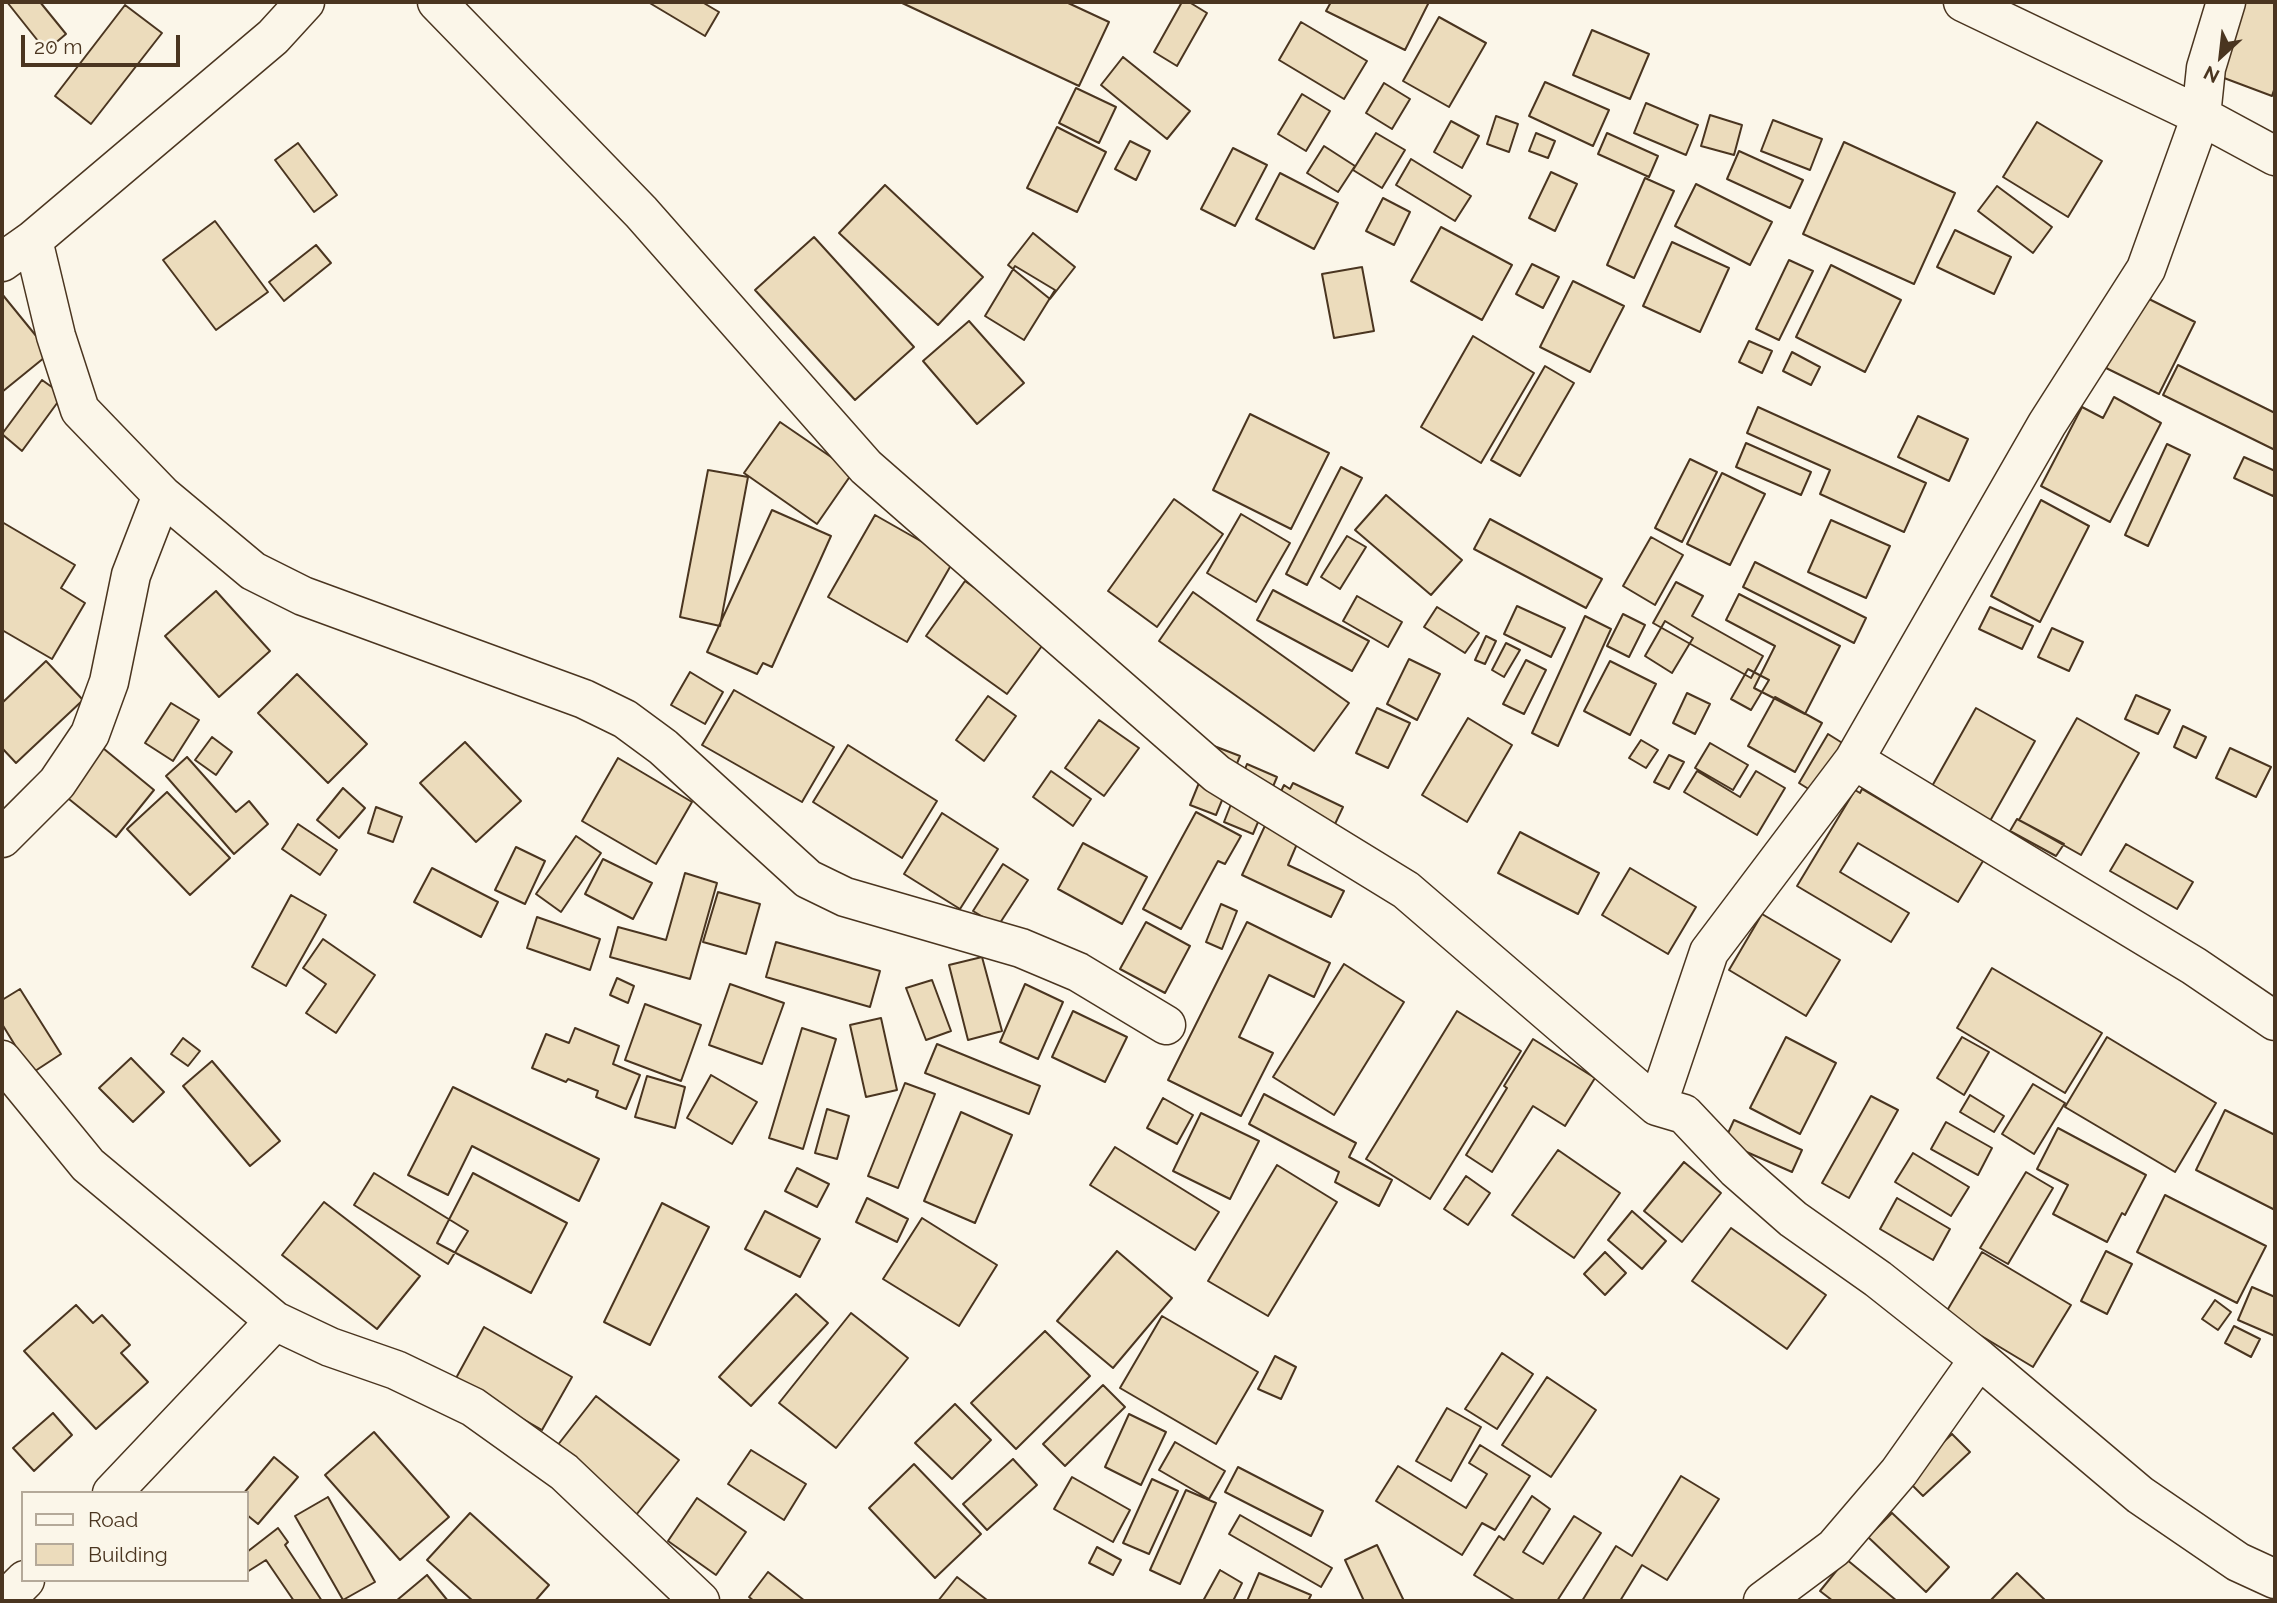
<!DOCTYPE html>
<html>
<head>
<meta charset="utf-8">
<style>
  body { margin:0 }
  #map { position:relative; width:2277px; height:1603px; overflow:hidden; background:#fbf6e9; font-family:Raleway,sans-serif }
  canvas { display:block }
  .frame { position:absolute; inset:0; border:4px solid #4a3520; pointer-events:none }
  .legend { position:absolute; left:21px; top:1491px; width:228px; height:91px; box-sizing:border-box; background:#fbf6e9; border:2px solid #b4a999; margin:0; padding:9px 12px; list-style:none; font-size:21px; color:#4a3520 }
  .legend li { display:flex; align-items:center; gap:14px; height:35px }
  .legend b { width:35px; border:2px solid #b4a999 }
  .north { position:absolute; left:2186px; top:21px; width:70px; height:70px; -webkit-text-stroke:5px #fbf6e9; paint-order:stroke; rotate:207deg; font-size:19px; font-weight:700; line-height:28px; text-align:center; color:#4a3520 }
  .north::after { content:''; display:block; margin:auto; width:24px; height:32px; background:#4a3520; clip-path:polygon(50% 0,100% 100%,50% 72%,0 100%) }
  .scale { position:absolute; left:21px; top:35px; width:159px; height:32px; box-sizing:border-box; border:4px solid #4a3520; border-top:0; padding-left:9px; font-size:21px; line-height:24px; white-space:nowrap; color:#4a3520; -webkit-text-stroke:5px #fbf6e9; paint-order:stroke }
</style>
</head>
<body>
<div id="map">
<canvas width="2277" height="1603"></canvas>
<div class="frame"></div>
<ul class="legend">
<li><b style="height:9px;background:#fbf6e9"></b>Road</li>
<li><b style="height:19px;background:#ecdcbc"></b>Building</li>
</ul>
<div class="north">N</div>
<div class="scale">20 m</div>
</div>
<script>
const ctx = document.querySelector('canvas').getContext('2d');
ctx.lineJoin = 'round';
function fill(path, color) {
  ctx.fillStyle = color;
  ctx.fill(path, 'evenodd');
}
function shape(rows) {
  const path = new Path2D();
  for (const r of rows) {
    path.moveTo(r[0], r[1]);
    for (let i = 2; i < r.length; i += 2) path.lineTo(r[i], r[i + 1]);
  }
  return path;
}
function trace(path, color, width, dash) {
  ctx.strokeStyle = color;
  ctx.lineWidth = width;
  ctx.lineCap = dash ? 'butt' : 'round';
  ctx.setLineDash(dash || []);
  ctx.stroke(path);
}
const building = shape([
  [7,2,40,2,66,34,46,51,7,2],
  [648,2,702,2,719,12,705,36,648,2],
  [900,2,1066,2,1109,22,1079,86,900,2],
  [1182,2,1189,2,1207,13,1177,66,1154,52,1182,2],
  [1331,2,1429,2,1405,50,1326,11,1331,2],
  [2234,2,2275,2,2275,87,2272,96,2208,72,2234,2],
  [125,5,162,33,91,124,55,96,125,5],
  [1439,17,1486,43,1449,107,1403,81,1439,17],
  [1301,22,1367,61,1344,99,1279,60,1301,22],
  [1592,30,1649,54,1630,99,1573,75,1592,30],
  [1123,57,1190,111,1167,139,1101,85,1123,57],
  [1545,82,1609,110,1593,146,1529,116,1545,82],
  [1384,83,1410,99,1392,129,1366,113,1384,83],
  [1076,88,1116,107,1099,143,1059,123,1076,88],
  [1302,94,1330,111,1306,151,1278,134,1302,94],
  [1646,103,1698,125,1686,155,1634,133,1646,103],
  [1710,115,1742,125,1734,155,1701,146,1710,115],
  [1496,116,1518,124,1509,152,1487,144,1496,116],
  [1773,120,1822,139,1810,170,1761,151,1773,120],
  [1451,121,1479,136,1462,168,1434,152,1451,121],
  [2037,122,2102,161,2068,217,2003,177,2037,122],
  [1057,127,1106,152,1077,212,1027,188,1057,127],
  [1376,133,1405,150,1382,188,1353,170,1376,133],
  [1536,133,1555,141,1548,158,1529,151,1536,133],
  [1607,133,1658,156,1649,177,1598,154,1607,133],
  [1130,141,1150,151,1136,180,1115,169,1130,141],
  [1844,142,1955,193,1914,284,1803,234,1844,142],
  [298,143,337,195,314,212,275,160,298,143],
  [1324,146,1355,166,1338,192,1307,173,1324,146],
  [1233,148,1267,165,1235,226,1201,209,1233,148],
  [1739,151,1803,180,1790,208,1727,179,1739,151],
  [1411,159,1471,196,1455,221,1396,185,1411,159],
  [1551,172,1577,184,1555,231,1529,218,1551,172],
  [1280,173,1338,203,1314,249,1256,219,1280,173],
  [1645,178,1674,191,1634,278,1607,265,1645,178],
  [1696,184,1772,222,1750,265,1675,226,1696,184],
  [885,185,983,277,938,325,839,233,885,185],
  [1997,186,2052,227,2033,253,1978,211,1997,186],
  [1383,198,1410,212,1394,245,1366,231,1383,198],
  [215,221,268,292,216,330,163,260,215,221],
  [1441,227,1512,265,1482,320,1411,281,1441,227],
  [1955,230,2011,257,1994,294,1937,267,1955,230],
  [1033,233,1075,267,1050,299,1008,265,1033,233],
  [814,237,914,347,855,400,755,290,814,237],
  [1672,242,1729,268,1700,332,1643,306,1672,242],
  [316,245,331,263,284,301,269,282,316,245],
  [1789,260,1813,271,1779,340,1756,329,1789,260],
  [1532,264,1559,277,1543,308,1516,294,1532,264],
  [1831,265,1901,300,1865,372,1796,337,1831,265],
  [1015,266,1055,290,1024,340,985,316,1015,266],
  [1362,267,1374,331,1334,338,1322,274,1362,267],
  [1573,281,1624,306,1590,372,1540,347,1573,281],
  [2,294,50,353,2,392,2,294],
  [2141,295,2195,322,2159,394,2106,368,2141,295],
  [969,321,1024,383,977,424,923,361,969,321],
  [1473,336,1534,373,1481,463,1421,427,1473,336],
  [1749,341,1772,351,1762,373,1739,362,1749,341],
  [1792,352,1820,367,1811,385,1783,371,1792,352],
  [2178,365,2275,413,2275,450,2163,395,2178,365],
  [1545,366,1574,383,1520,476,1491,460,1545,366],
  [42,380,63,395,22,451,2,434,42,380],
  [2114,397,2161,423,2110,522,2041,486,2082,407,2103,418,2114,397],
  [1758,407,1926,483,1904,532,1820,494,1830,470,1747,433,1758,407],
  [1250,414,1329,453,1291,529,1213,490,1250,414],
  [1918,416,1968,439,1949,481,1898,457,1918,416],
  [780,422,853,472,817,524,744,473,780,422],
  [1746,443,1811,472,1801,495,1736,467,1746,443],
  [2167,444,2190,455,2148,546,2125,535,2167,444],
  [2244,457,2275,471,2275,491,2273,496,2234,478,2244,457],
  [1690,459,1717,472,1682,542,1655,528,1690,459],
  [1341,467,1362,478,1307,585,1286,574,1341,467],
  [708,470,748,477,720,626,680,617,708,470],
  [1722,473,1765,494,1730,565,1687,544,1722,473],
  [1386,495,1462,560,1431,595,1355,530,1386,495],
  [1174,499,1223,534,1157,627,1108,591,1174,499],
  [2041,500,2089,526,2040,622,1991,596,2041,500],
  [772,510,831,536,772,667,763,663,757,674,707,652,772,510],
  [1241,514,1290,543,1256,602,1207,573,1241,514],
  [875,515,954,560,907,642,828,597,875,515],
  [1490,519,1602,579,1586,608,1474,549,1490,519],
  [1831,520,1890,546,1866,598,1808,572,1831,520],
  [2,522,75,565,61,588,85,603,52,659,2,630,2,522],
  [1347,536,1366,547,1340,589,1321,577,1347,536],
  [1651,537,1683,555,1655,605,1623,586,1651,537],
  [1755,562,1866,618,1854,643,1743,587,1755,562],
  [965,581,1047,639,1007,694,926,636,965,581],
  [1676,582,1703,596,1692,616,1763,656,1751,678,1653,623,1676,582],
  [1273,590,1369,641,1352,671,1257,620,1273,590],
  [216,591,270,651,219,697,165,636,216,591],
  [1193,592,1349,703,1314,751,1159,641,1193,592],
  [1739,594,1840,646,1805,714,1754,688,1775,646,1726,620,1739,594],
  [1357,596,1402,622,1388,647,1343,621,1357,596],
  [1517,606,1565,628,1551,657,1504,634,1517,606],
  [1437,607,1479,633,1465,653,1424,627,1437,607],
  [1990,607,2033,626,2022,649,1979,629,1990,607],
  [1623,614,1645,625,1629,657,1607,646,1623,614],
  [1585,616,1611,629,1558,746,1532,733,1585,616],
  [1665,621,1693,638,1672,673,1645,656,1665,621],
  [2052,628,2083,642,2069,671,2038,657,2052,628],
  [1486,636,1496,641,1485,664,1475,660,1486,636],
  [1506,643,1520,650,1504,677,1492,670,1506,643],
  [1409,659,1440,674,1417,720,1387,704,1409,659],
  [1526,660,1546,670,1524,714,1503,704,1526,660],
  [46,661,83,700,16,763,2,748,2,703,46,661],
  [1610,661,1656,684,1630,735,1584,711,1610,661],
  [1748,669,1769,680,1751,710,1731,699,1748,669],
  [690,672,723,692,705,724,671,705,690,672],
  [297,674,367,744,328,783,258,713,297,674],
  [734,690,834,747,802,802,702,745,734,690],
  [1687,693,1710,704,1695,734,1673,723,1687,693],
  [2136,695,2170,710,2158,734,2125,719,2136,695],
  [988,696,1016,716,984,761,956,740,988,696],
  [1775,697,1822,723,1795,772,1748,746,1775,697],
  [171,703,199,720,173,761,145,743,171,703],
  [1377,708,1410,723,1388,768,1356,753,1377,708],
  [1976,708,2035,741,1990,821,1931,788,1976,708],
  [1468,718,1512,745,1467,822,1422,795,1468,718],
  [2077,718,2139,753,2081,855,2019,820,2077,718],
  [1099,720,1139,748,1104,796,1065,768,1099,720],
  [2183,726,2206,737,2196,758,2174,747,2183,726],
  [1828,734,1844,744,1815,793,1799,783,1828,734],
  [212,737,232,752,216,775,195,760,212,737],
  [1641,740,1658,750,1646,768,1629,758,1641,740],
  [465,742,521,801,476,842,420,783,465,742],
  [1710,743,1748,765,1733,790,1695,768,1710,743],
  [98,744,154,790,116,837,59,791,98,744],
  [848,745,937,801,902,858,813,802,848,745],
  [1214,746,1240,756,1216,815,1190,805,1214,746],
  [2230,748,2271,767,2256,797,2216,778,2230,748],
  [1669,755,1684,762,1669,789,1654,782,1669,755],
  [187,757,236,812,249,801,268,824,234,854,166,776,187,757],
  [618,758,692,802,656,864,582,821,618,758],
  [1247,764,1277,777,1253,834,1224,822,1247,764],
  [1051,771,1091,799,1073,826,1033,797,1051,771],
  [1697,771,1740,797,1756,771,1785,788,1757,835,1684,792,1697,771],
  [1293,783,1343,807,1327,841,1303,830,1288,865,1344,891,1331,917,1242,875,1284,785,1290,789,1293,783],
  [343,788,365,808,339,838,317,820,343,788],
  [1862,789,1983,861,1958,902,1858,843,1840,872,1909,913,1891,942,1797,886,1855,790,1860,793,1862,789],
  [167,792,230,858,190,895,127,829,167,792],
  [376,807,402,817,393,842,368,833,376,807],
  [1196,812,1241,836,1225,864,1218,861,1181,929,1143,909,1196,812],
  [942,813,998,849,960,909,904,874,942,813],
  [2017,819,2064,844,2056,856,2010,831,2017,819],
  [298,824,337,850,320,875,282,849,298,824],
  [1520,832,1599,873,1578,914,1498,873,1520,832],
  [576,836,601,853,561,912,536,894,576,836],
  [1083,843,1147,877,1122,924,1058,889,1083,843],
  [2126,844,2193,882,2177,909,2110,871,2126,844],
  [516,847,545,861,525,904,495,890,516,847],
  [603,859,652,883,633,919,585,894,603,859],
  [1003,864,1028,880,998,926,973,911,1003,864],
  [432,868,498,902,481,937,414,902,432,868],
  [1630,868,1696,907,1668,954,1602,915,1630,868],
  [685,873,717,883,690,979,610,957,618,927,666,940,685,873],
  [718,892,760,904,746,954,703,942,718,892],
  [291,895,326,915,286,986,252,967,291,895],
  [1221,904,1237,911,1222,949,1206,942,1221,904],
  [1762,914,1840,960,1806,1016,1729,970,1762,914],
  [537,917,600,939,590,970,527,948,537,917],
  [1146,922,1190,946,1165,993,1120,969,1146,922],
  [1247,922,1330,963,1314,997,1269,975,1239,1037,1273,1053,1241,1116,1168,1080,1247,922],
  [323,939,375,975,336,1033,306,1013,326,984,303,968,323,939],
  [776,942,880,971,870,1007,766,977,776,942],
  [982,957,1002,1031,968,1040,949,965,982,957],
  [1344,964,1404,1002,1334,1115,1273,1077,1344,964],
  [1992,968,2102,1033,2065,1093,1957,1028,1992,968],
  [617,978,634,986,628,1003,610,995,617,978],
  [932,980,951,1031,926,1040,906,988,932,980],
  [730,984,784,1003,762,1064,709,1045,730,984],
  [1025,984,1063,1002,1038,1059,1000,1042,1025,984],
  [20,989,61,1054,32,1073,2,1024,2,1000,20,989],
  [645,1004,701,1025,681,1081,625,1060,645,1004],
  [1073,1011,1127,1037,1105,1082,1052,1057,1073,1011],
  [1457,1011,1521,1051,1430,1199,1366,1159,1457,1011],
  [881,1018,897,1090,866,1097,850,1025,881,1018],
  [575,1028,619,1046,613,1064,640,1075,626,1109,596,1097,598,1091,568,1079,566,1082,532,1068,546,1034,569,1043,575,1028],
  [802,1028,836,1039,803,1149,769,1138,802,1028],
  [1786,1037,1836,1063,1800,1134,1750,1108,1786,1037],
  [1962,1037,1989,1052,1964,1095,1937,1078,1962,1037],
  [2107,1037,2216,1103,2175,1172,2065,1107,2107,1037],
  [183,1038,200,1051,188,1066,171,1054,183,1038],
  [1533,1039,1595,1078,1565,1126,1533,1106,1492,1172,1466,1155,1507,1088,1504,1086,1533,1039],
  [937,1044,1040,1086,1029,1114,925,1073,937,1044],
  [131,1058,164,1092,133,1122,99,1088,131,1058],
  [212,1061,280,1141,250,1166,183,1086,212,1061],
  [711,1075,757,1102,732,1144,687,1118,711,1075],
  [647,1076,685,1087,675,1128,635,1117,647,1076],
  [905,1083,935,1094,898,1188,868,1176,905,1083],
  [2033,1084,2065,1103,2034,1154,2002,1134,2033,1084],
  [453,1087,599,1159,579,1201,472,1146,448,1195,408,1175,453,1087],
  [1264,1094,1356,1143,1349,1157,1392,1180,1379,1206,1335,1182,1339,1172,1249,1124,1264,1094],
  [1970,1095,2004,1116,1994,1132,1960,1112,1970,1095],
  [1871,1096,1898,1110,1849,1198,1822,1183,1871,1096],
  [1163,1098,1193,1115,1177,1144,1147,1128,1163,1098],
  [827,1109,849,1116,837,1159,815,1153,827,1109],
  [2225,1110,2275,1135,2275,1210,2196,1170,2225,1110],
  [961,1112,1012,1135,975,1223,924,1201,961,1112],
  [1201,1113,1259,1141,1230,1199,1173,1171,1201,1113],
  [1734,1120,1802,1150,1792,1172,1724,1142,1734,1120],
  [1946,1122,1992,1148,1978,1175,1931,1149,1946,1122],
  [2058,1128,2146,1175,2125,1215,2122,1213,2107,1242,2053,1214,2068,1185,2037,1169,2058,1128],
  [1115,1147,1219,1212,1195,1250,1090,1185,1115,1147],
  [1558,1150,1620,1193,1574,1258,1512,1215,1558,1150],
  [1913,1153,1969,1187,1951,1216,1895,1182,1913,1153],
  [1684,1162,1721,1193,1682,1242,1644,1211,1684,1162],
  [1277,1165,1337,1202,1268,1316,1208,1281,1277,1165],
  [797,1168,829,1184,817,1207,785,1191,797,1168],
  [2026,1172,2053,1188,2008,1264,1980,1248,2026,1172],
  [374,1173,468,1231,448,1264,354,1205,374,1173],
  [473,1173,567,1223,531,1293,437,1243,473,1173],
  [1466,1176,1490,1193,1468,1225,1444,1209,1466,1176],
  [2165,1195,2266,1246,2237,1303,2137,1252,2165,1195],
  [867,1198,908,1219,897,1242,856,1222,867,1198],
  [1897,1198,1950,1229,1933,1260,1880,1229,1897,1198],
  [324,1202,420,1276,377,1329,282,1255,324,1202],
  [662,1203,709,1227,650,1345,604,1322,662,1203],
  [765,1211,820,1239,800,1277,745,1249,765,1211],
  [1632,1211,1666,1241,1642,1269,1608,1240,1632,1211],
  [922,1218,997,1265,959,1326,883,1279,922,1218],
  [1731,1228,1826,1295,1787,1349,1692,1281,1731,1228],
  [1117,1251,1172,1298,1113,1368,1057,1321,1117,1251],
  [2106,1251,2132,1264,2107,1314,2081,1301,2106,1251],
  [1605,1252,1626,1273,1605,1295,1584,1274,1605,1252],
  [1982,1252,2071,1305,2033,1367,1945,1314,1982,1252],
  [2252,1287,2275,1297,2275,1336,2238,1320,2252,1287],
  [796,1294,828,1323,751,1406,719,1377,796,1294],
  [2215,1300,2231,1312,2218,1330,2202,1319,2215,1300],
  [76,1305,93,1323,102,1315,130,1345,121,1353,148,1382,96,1429,24,1351,76,1305],
  [851,1313,908,1358,836,1448,779,1403,851,1313],
  [1162,1316,1258,1372,1216,1444,1120,1388,1162,1316],
  [2234,1326,2260,1339,2251,1357,2225,1343,2234,1326],
  [484,1327,572,1377,542,1430,455,1380,484,1327],
  [1045,1331,1090,1376,1016,1449,971,1403,1045,1331],
  [1502,1353,1533,1374,1497,1429,1465,1409,1502,1353],
  [1275,1356,1296,1367,1281,1399,1258,1389,1275,1356],
  [1547,1377,1596,1410,1551,1477,1502,1445,1547,1377],
  [1103,1385,1125,1407,1065,1466,1043,1444,1103,1385],
  [596,1396,679,1460,633,1519,550,1455,596,1396],
  [955,1404,991,1440,952,1479,915,1443,955,1404],
  [1447,1408,1481,1427,1451,1481,1416,1461,1447,1408],
  [53,1413,72,1435,34,1471,13,1448,53,1413],
  [1129,1414,1166,1432,1141,1485,1105,1467,1129,1414],
  [374,1432,449,1517,400,1560,325,1475,374,1432],
  [1952,1434,1970,1452,1923,1496,1905,1478,1952,1434],
  [1175,1442,1225,1471,1209,1499,1159,1470,1175,1442],
  [1480,1445,1530,1476,1495,1530,1482,1523,1462,1555,1376,1501,1398,1466,1466,1508,1487,1474,1469,1463,1480,1445],
  [751,1450,806,1484,784,1520,728,1484,751,1450],
  [274,1457,298,1477,258,1524,247,1515,247,1493,244,1493,274,1457],
  [1013,1459,1037,1485,987,1530,963,1504,1013,1459],
  [914,1464,981,1534,935,1578,869,1508,914,1464],
  [1238,1467,1323,1511,1311,1536,1225,1492,1238,1467],
  [1681,1476,1719,1499,1667,1580,1642,1565,1620,1601,1582,1601,1616,1546,1632,1556,1681,1476],
  [1072,1477,1130,1510,1113,1542,1054,1509,1072,1477],
  [1152,1479,1178,1491,1149,1554,1123,1543,1152,1479],
  [1186,1490,1216,1503,1180,1584,1150,1570,1186,1490],
  [1532,1496,1550,1509,1523,1552,1543,1564,1574,1516,1601,1533,1557,1601,1516,1601,1474,1575,1499,1536,1504,1540,1532,1496],
  [328,1497,375,1582,343,1600,295,1516,328,1497],
  [697,1498,746,1532,716,1575,668,1541,697,1498],
  [470,1513,549,1585,535,1601,473,1601,427,1560,470,1513],
  [1892,1513,1949,1567,1926,1592,1868,1537,1892,1513],
  [1240,1515,1332,1568,1321,1587,1229,1534,1240,1515],
  [278,1528,288,1542,285,1545,322,1601,294,1601,266,1560,247,1572,247,1552,278,1528],
  [1377,1545,1404,1601,1364,1601,1345,1560,1377,1545],
  [1097,1547,1121,1560,1113,1575,1089,1563,1097,1547],
  [1846,1559,1897,1601,1833,1601,1820,1591,1846,1559],
  [1220,1570,1242,1583,1233,1601,1203,1601,1220,1570],
  [768,1572,805,1601,754,1601,749,1597,768,1572],
  [1259,1573,1311,1595,1308,1601,1247,1601,1259,1573],
  [2017,1573,2046,1601,1990,1601,2017,1573],
  [427,1575,448,1601,396,1601,427,1575],
  [957,1577,987,1600,986,1601,938,1601,957,1577]
]);
fill(building, '#ecdcbc');
trace(building, '#4a3520', 2);
const minor = shape([
  [437,2,641,212,866,467,1217,774,1406,890,1657,1106],
  [1963,2,2201,116,2275,156],
  [2,262,33,240],
  [162,495,253,571,303,596,584,699,625,719,663,747,808,879,845,897,1021,948,1078,972,1166,1025],
  [1854,760,2194,966,2275,1021],
  [2,838,57,783,90,734,109,682,131,575,162,495,80,410,56,336,33,240,273,37,305,2],
  [2,1060,88,1165,275,1321],
  [1979,1359,2140,1495,2238,1562,2275,1579],
  [112,1493,275,1321,330,1347,396,1370,473,1407,564,1472,700,1601],
  [4,1601,25,1580],
  [1763,1601,1834,1548,1899,1472,1979,1359,1878,1279,1793,1219,1736,1169,1684,1114,1657,1106,1709,952,1854,760,2047,424,2146,269,2201,116,2206,68,2226,2]
]);
trace(minor, '#4a3520', 41);
trace(minor, '#fbf6e9', 38);
</script>
</body>
</html>
